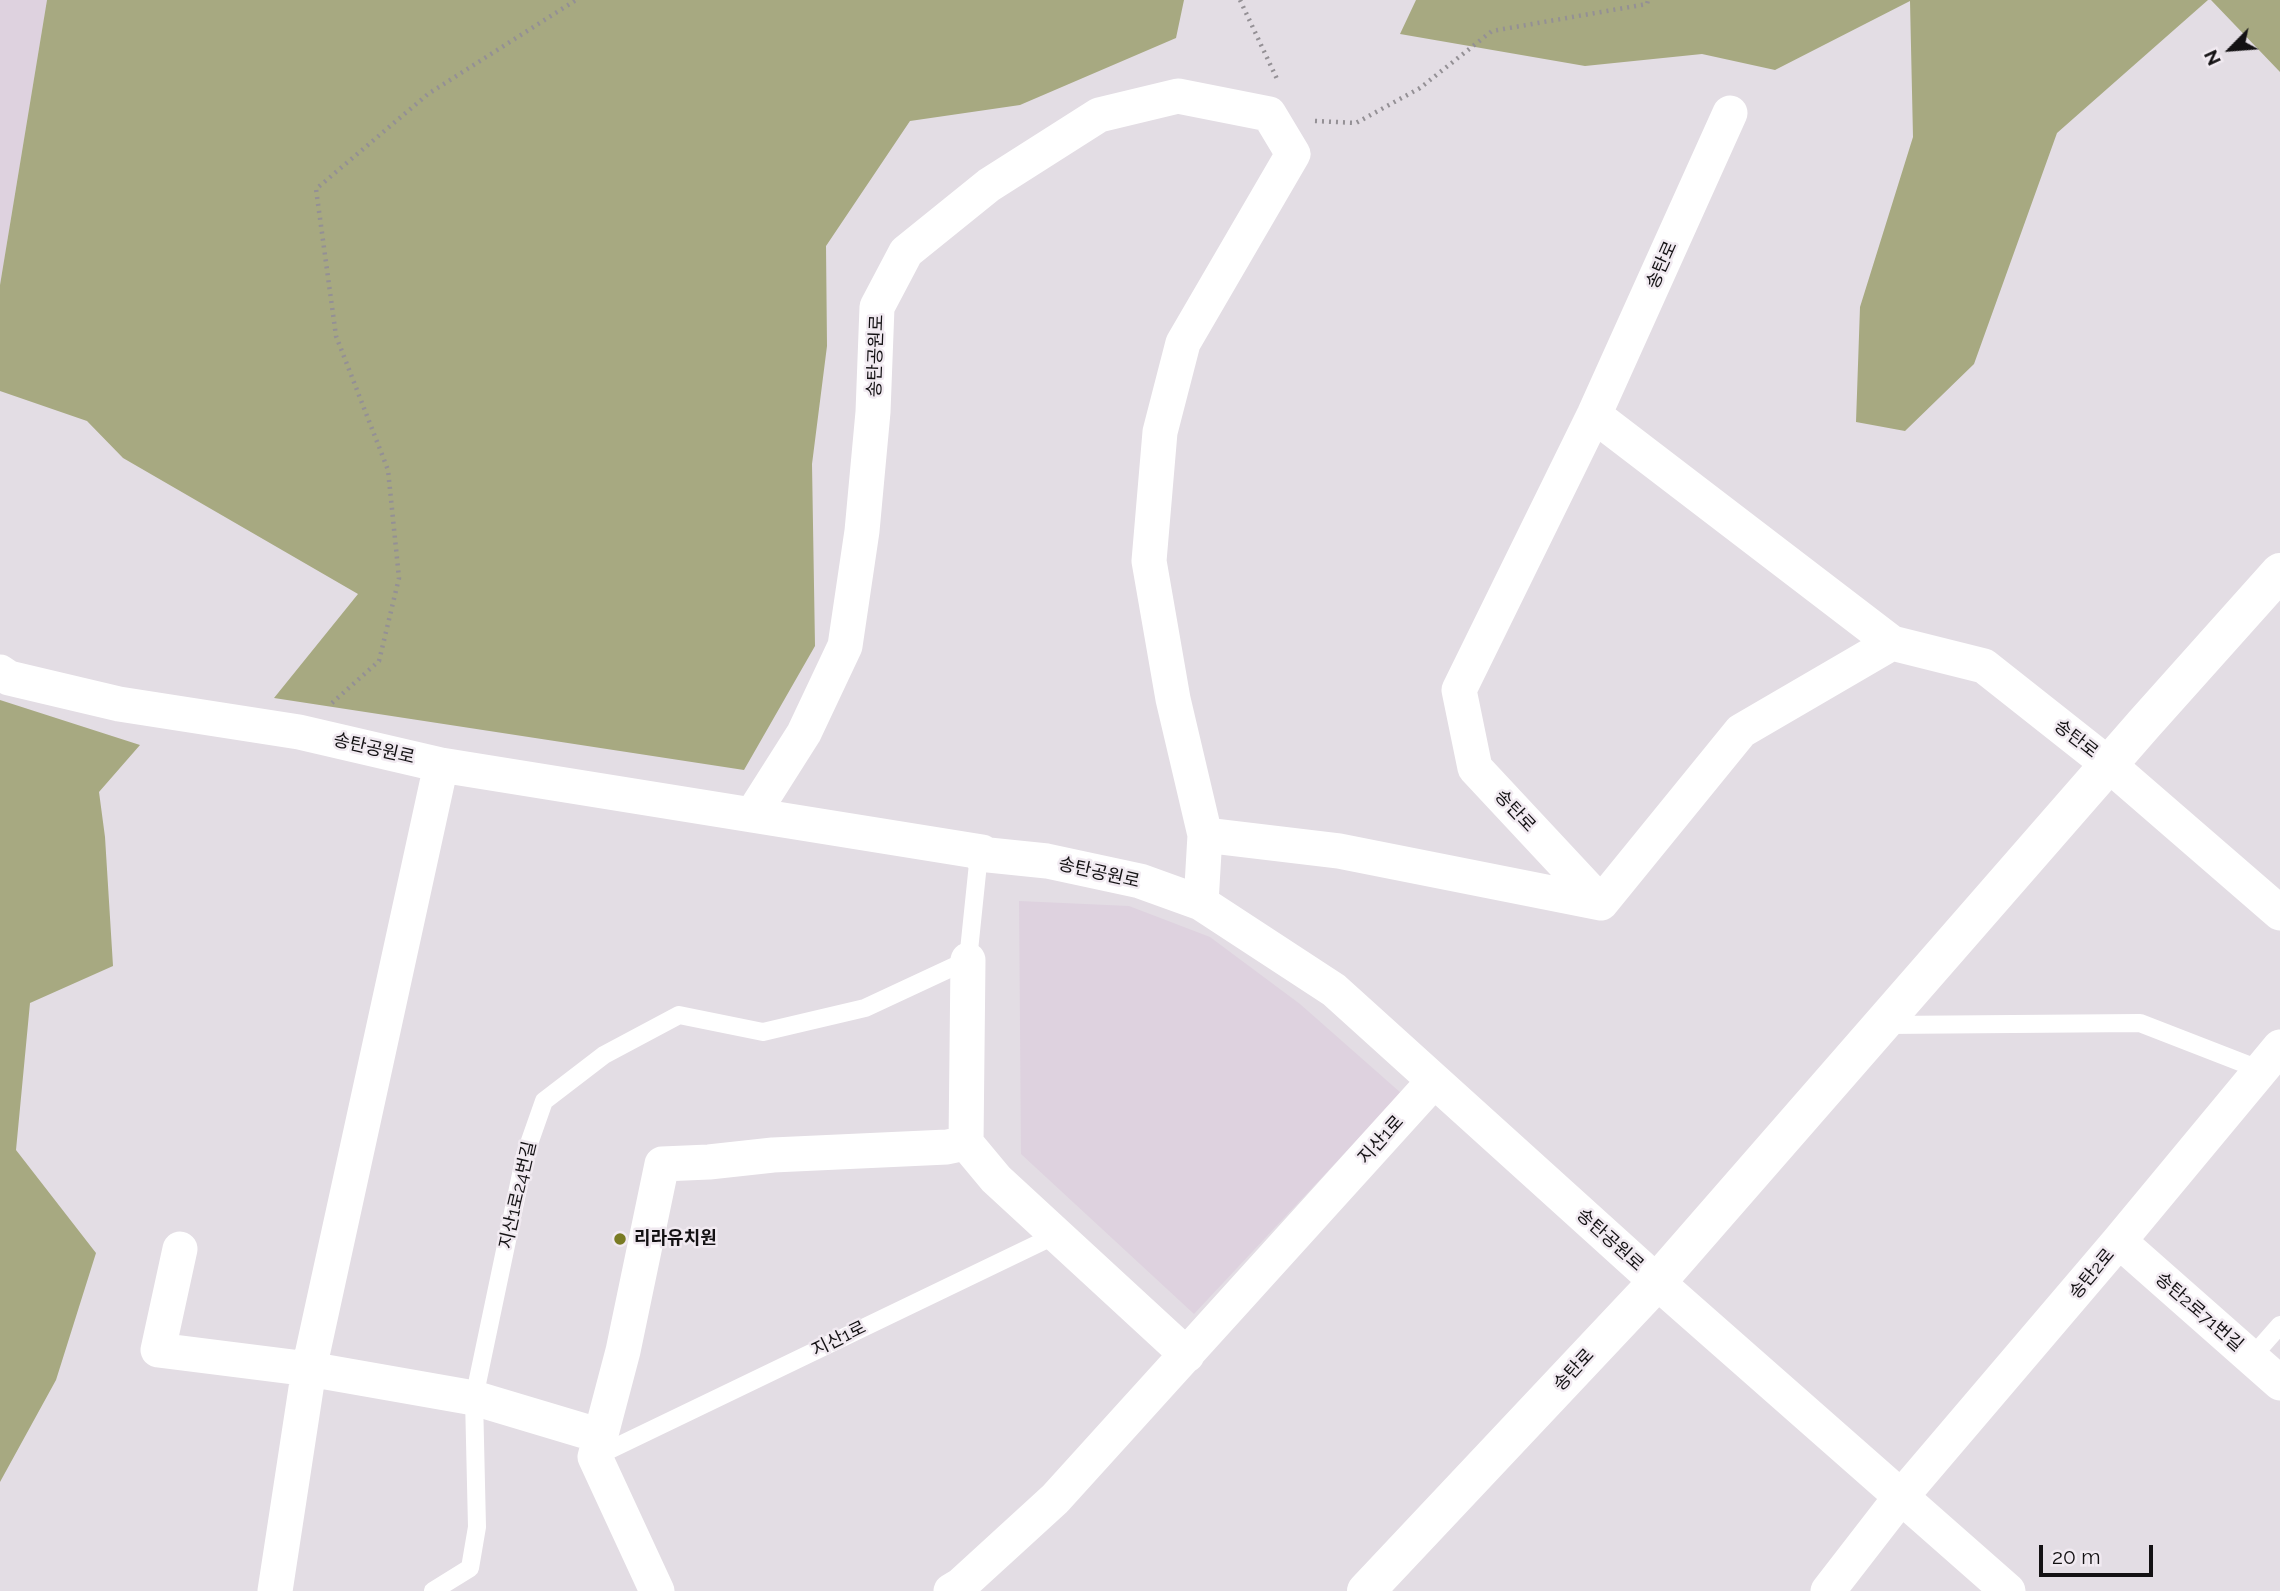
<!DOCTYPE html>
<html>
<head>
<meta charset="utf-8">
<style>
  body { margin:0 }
  #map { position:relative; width:2280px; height:1591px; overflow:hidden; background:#e3dde4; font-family:Raleway,sans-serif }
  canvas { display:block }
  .north { position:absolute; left:2196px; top:14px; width:70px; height:70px; -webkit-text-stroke:5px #f1eaf1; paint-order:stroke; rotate:245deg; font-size:19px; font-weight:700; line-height:28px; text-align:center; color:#131113 }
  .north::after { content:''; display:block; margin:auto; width:24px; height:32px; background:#131113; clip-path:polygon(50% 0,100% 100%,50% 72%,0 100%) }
  .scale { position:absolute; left:2039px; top:1545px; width:114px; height:32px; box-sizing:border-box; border:4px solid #131113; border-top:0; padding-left:9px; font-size:21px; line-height:24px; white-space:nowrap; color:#131113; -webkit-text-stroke:5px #f1eaf1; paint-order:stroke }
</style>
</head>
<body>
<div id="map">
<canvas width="2280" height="1591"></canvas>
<div class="north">N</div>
<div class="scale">20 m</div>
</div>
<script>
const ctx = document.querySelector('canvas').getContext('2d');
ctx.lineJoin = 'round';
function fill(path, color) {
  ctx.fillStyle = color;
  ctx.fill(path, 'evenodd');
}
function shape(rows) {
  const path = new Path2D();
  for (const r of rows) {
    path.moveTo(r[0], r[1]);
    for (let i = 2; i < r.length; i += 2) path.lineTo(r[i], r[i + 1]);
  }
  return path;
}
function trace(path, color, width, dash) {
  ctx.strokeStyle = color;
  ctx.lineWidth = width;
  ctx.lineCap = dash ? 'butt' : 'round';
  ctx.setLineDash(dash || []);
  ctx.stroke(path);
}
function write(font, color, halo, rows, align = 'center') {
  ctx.font = font + ' Raleway,"Noto Sans KR",sans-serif';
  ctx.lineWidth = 5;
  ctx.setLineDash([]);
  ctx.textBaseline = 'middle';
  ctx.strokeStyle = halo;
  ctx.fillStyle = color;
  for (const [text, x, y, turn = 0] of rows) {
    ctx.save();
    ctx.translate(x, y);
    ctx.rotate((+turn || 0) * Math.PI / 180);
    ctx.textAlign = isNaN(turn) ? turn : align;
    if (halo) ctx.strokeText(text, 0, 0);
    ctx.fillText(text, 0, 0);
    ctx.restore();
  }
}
fill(shape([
  [0,0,47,0,0,285],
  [1019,901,1129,906,1210,937,1300,1004,1401,1093,1194,1314,1021,1154]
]), '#ded2df');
fill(shape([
  [47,0,1184,0,1176,38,1020,105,910,121,826,246,827,346,812,464,815,646,744,770,274,698,358,594,123,458,87,421,0,391,0,285],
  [1416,0,2208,0,2057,133,1974,364,1905,431,1856,422,1860,307,1913,137,1910,1,1775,70,1702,54,1585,66,1400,34],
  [2211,0,2280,0,2280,72],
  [0,700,140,745,99,792,105,837,113,966,30,1003,16,1150,96,1253,56,1380,0,1482]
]), '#a7a981');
trace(shape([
  [1240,0,1277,79],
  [1315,121,1356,123,1420,88,1492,31,1647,4,1648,0],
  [332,703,379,661,399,578,388,470,336,336,316,189,428,94,576,0]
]), '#949095', 4.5, [2, 5]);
trace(shape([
  [1885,1025,2140,1023,2261,1070],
  [2251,1358,2280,1325],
  [595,1457,1056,1235],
  [433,1591,470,1568,477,1527,474,1398,525,1155,544,1101,604,1055,679,1015,763,1032,865,1008,968,960,979,854]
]), '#fff', 18);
trace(shape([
  [1730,113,1594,415,1459,690,1475,768,1601,903,1741,731,1892,643,1984,666,2108,764,2280,913],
  [1594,415,1892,643],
  [0,672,9,678,119,704,299,732,441,765,982,852,979,854,1047,861,1140,881,1201,903,1334,990,1657,1282,2008,1591],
  [752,815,804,733,845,646,862,531,873,412,877,307,906,252,989,185,1099,115,1178,96,1269,114,1293,154,1183,343,1160,432,1149,561,1173,699,1205,835,1201,903],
  [1205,835,1339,851,1601,903],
  [966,1143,968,960],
  [2119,1241,2280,1383],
  [180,1249,158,1350,309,1369,474,1398,601,1436],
  [275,1591,309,1369,441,765],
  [657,1591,595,1457,623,1351,662,1164,709,1162,773,1155,947,1147,966,1143,996,1179,1187,1355],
  [951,1591,961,1585,1055,1499,1433,1082],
  [1828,1591,1900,1498,2119,1241,2280,1047]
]), '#fff', 35);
trace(shape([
  [1366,1591,1657,1282,2144,724,2280,572]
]), '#fff', 38);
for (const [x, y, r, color] of [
  [620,1239,7,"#797b24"]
]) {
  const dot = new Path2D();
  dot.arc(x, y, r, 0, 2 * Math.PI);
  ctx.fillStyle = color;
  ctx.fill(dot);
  trace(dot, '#f1eaf1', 2.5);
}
write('18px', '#131113', '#f1eaf1', [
  ["송탄로",1662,265,-66],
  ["송탄공원로",876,356,-88],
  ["송탄로",2076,739,38],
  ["송탄공원로",374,749,13],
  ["송탄로",1515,811,47],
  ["송탄공원로",1099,873,13],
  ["지산1로",1381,1140,-48],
  ["지산1로24번길",518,1195,-77],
  ["송탄공원로",1610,1240,42],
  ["송탄2로",2092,1274,-50],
  ["송탄2로71번길",2199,1312,41],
  ["지산1로",839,1339,-26],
  ["송탄로",1574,1370,-47]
]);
write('bold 18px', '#131113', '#f1eaf1', [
  ["리라유치원",634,1239]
], 'left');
</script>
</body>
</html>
